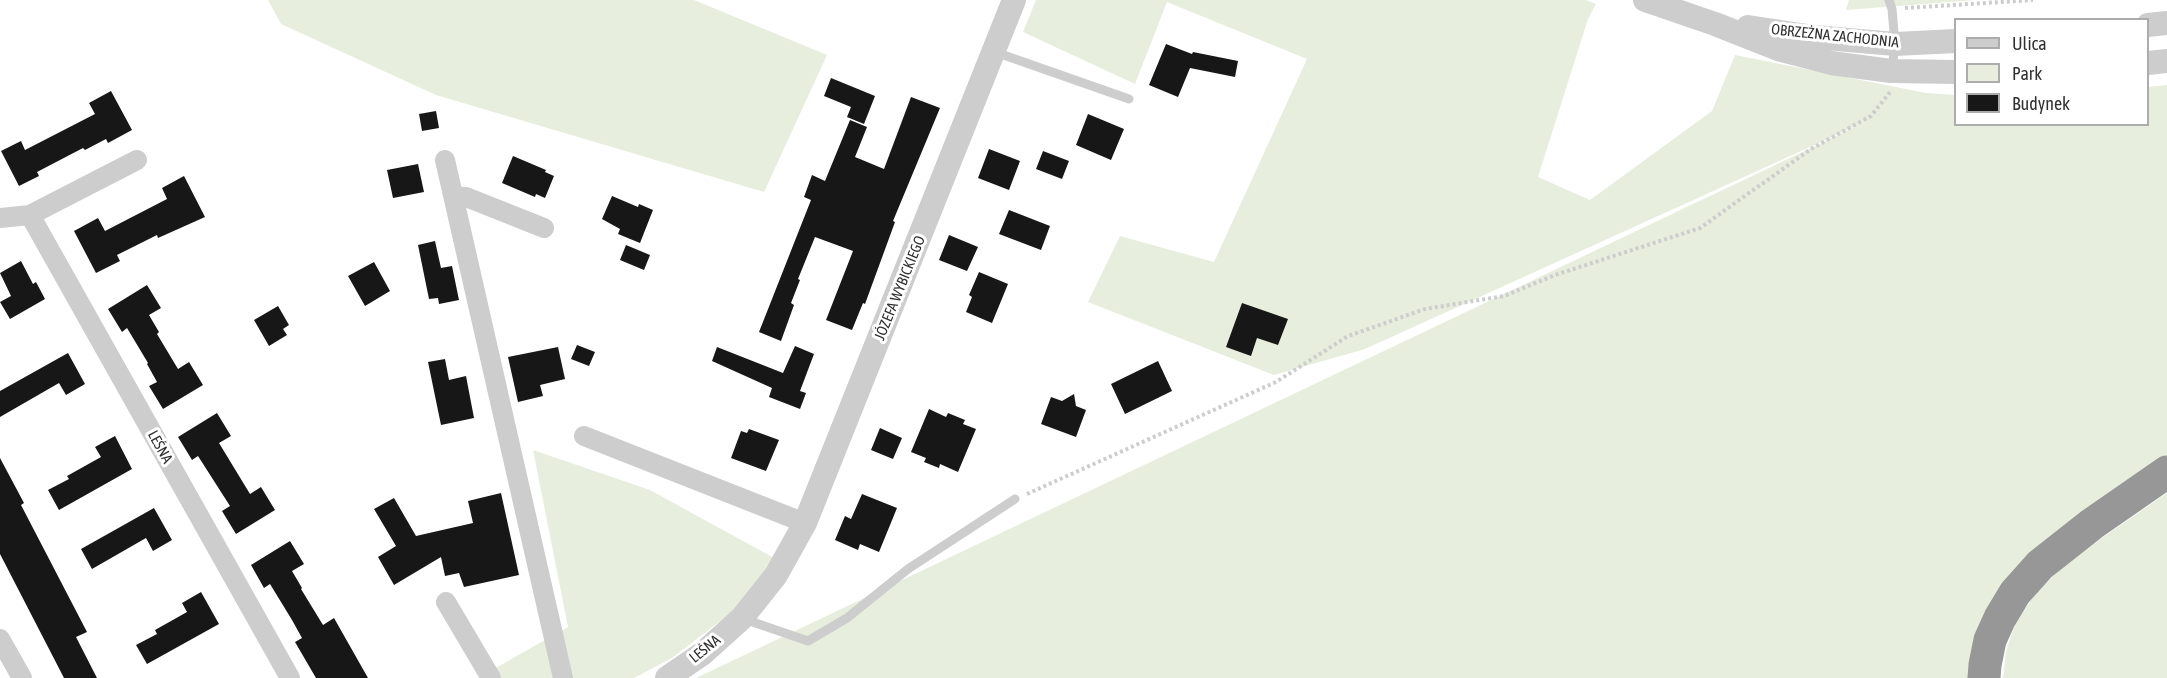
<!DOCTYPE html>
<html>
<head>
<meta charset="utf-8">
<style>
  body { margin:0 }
  #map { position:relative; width:2167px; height:678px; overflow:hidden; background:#fff; font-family:"Asap Condensed",sans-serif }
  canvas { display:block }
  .legend { position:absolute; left:1954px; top:18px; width:195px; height:108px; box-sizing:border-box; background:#fff; border:2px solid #acacac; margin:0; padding:8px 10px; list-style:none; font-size:18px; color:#303030 }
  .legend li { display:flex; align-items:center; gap:12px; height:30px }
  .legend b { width:30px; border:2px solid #acacac }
</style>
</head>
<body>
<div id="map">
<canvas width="2167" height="678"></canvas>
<ul class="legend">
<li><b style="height:8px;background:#cdcdcd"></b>Ulica</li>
<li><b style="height:16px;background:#e7eedd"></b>Park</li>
<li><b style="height:16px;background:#171717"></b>Budynek</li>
</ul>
</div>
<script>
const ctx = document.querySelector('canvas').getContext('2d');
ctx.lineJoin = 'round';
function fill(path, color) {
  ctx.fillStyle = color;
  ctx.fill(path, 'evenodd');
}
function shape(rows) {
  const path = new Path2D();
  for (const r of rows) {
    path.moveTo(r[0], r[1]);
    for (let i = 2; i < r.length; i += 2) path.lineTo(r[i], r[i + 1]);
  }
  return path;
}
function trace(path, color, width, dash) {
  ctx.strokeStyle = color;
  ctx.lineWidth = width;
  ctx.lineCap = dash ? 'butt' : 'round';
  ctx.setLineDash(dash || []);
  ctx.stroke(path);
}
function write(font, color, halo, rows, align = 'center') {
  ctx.font = font + ' "Asap Condensed",sans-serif';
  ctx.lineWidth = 6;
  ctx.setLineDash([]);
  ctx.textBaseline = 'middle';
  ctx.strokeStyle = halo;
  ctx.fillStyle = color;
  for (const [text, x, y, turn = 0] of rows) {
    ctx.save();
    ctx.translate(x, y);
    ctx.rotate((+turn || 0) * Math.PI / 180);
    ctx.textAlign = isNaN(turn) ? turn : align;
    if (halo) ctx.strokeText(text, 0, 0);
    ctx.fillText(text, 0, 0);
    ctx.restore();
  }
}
fill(shape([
  [268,0,694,0,827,55,764,192,436,95,281,24],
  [1036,0,1586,0,1596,4,1588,19,1538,177,1590,200,1712,111,1735,55,1926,93,1955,95,1956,124,2148,124,2148,87,2167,85,2167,459,2090,513,1974,678,696,678,1874,118,1365,349,1274,375,1088,302,1120,236,1214,262,1307,59,1167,2,1135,84,1023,32],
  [1849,0,1975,0,1846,10],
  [533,450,650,490,774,558,732,612,672,658,634,678,478,678,568,627],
  [2167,493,2167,678,2003,678,2006,651,2016,622,2039,589,2073,558]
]), '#e7eedd');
fill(shape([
  [1166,44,1192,54,1193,52,1238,61,1235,77,1190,68,1178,97,1149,85],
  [831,78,875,96,864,124,847,117,851,107,824,96],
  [111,91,132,130,108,143,106,139,85,150,83,148,37,172,39,176,19,186,1,151,21,141,25,150,95,114,89,103],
  [911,97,940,108,893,221,895,222,865,304,863,303,852,330,826,320,853,251,815,237,798,279,800,280,791,303,794,305,781,341,759,332,811,200,804,197,812,175,825,181,850,120,867,127,855,157,884,169],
  [436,111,439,128,422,131,419,114],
  [1088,114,1124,129,1111,160,1076,145],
  [989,149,1020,161,1009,190,978,178],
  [1043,151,1069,161,1062,179,1036,169],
  [513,156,546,170,545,172,554,176,545,198,536,194,535,197,502,183],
  [418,164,424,192,393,198,387,170],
  [184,176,205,217,158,238,157,235,117,255,120,261,96,273,74,231,98,218,105,231,167,199,162,188],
  [612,196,638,207,639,204,653,210,640,243,618,234,620,229,602,219],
  [1009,210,1050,226,1041,250,999,234],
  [949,235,978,247,967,271,939,260],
  [435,241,441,268,452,266,459,300,439,304,438,298,429,299,418,245],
  [626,245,650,255,644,270,620,260],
  [21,261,33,284,36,282,45,299,10,319,0,302,11,296,0,273],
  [374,262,390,291,365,306,348,276],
  [979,272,1008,284,992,323,966,312,972,297,969,295],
  [147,285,161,308,149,315,159,332,157,334,178,369,189,362,203,385,163,409,149,386,157,382,147,364,148,363,127,328,122,332,108,309],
  [1242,303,1288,319,1278,345,1257,338,1251,356,1226,347],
  [278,306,289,325,283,329,287,335,269,346,254,320],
  [577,345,595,352,589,366,571,359],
  [795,346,814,354,800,391,806,393,800,409,769,397,772,388,712,361,717,347,783,373],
  [558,347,565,379,540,385,543,396,518,402,508,357],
  [68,353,85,384,66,395,59,383,0,417,0,391],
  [445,359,449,380,466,376,474,418,441,425,428,362],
  [1158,361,1172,391,1125,414,1111,384],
  [1074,394,1076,406,1086,410,1076,437,1041,424,1051,397,1062,401],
  [929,409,946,417,948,413,965,420,963,424,976,429,958,472,940,464,939,468,924,462,926,458,911,452],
  [217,413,231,436,219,443,250,494,261,487,275,510,236,534,222,511,230,506,198,456,192,460,178,437],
  [880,428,902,438,893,459,871,450],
  [749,429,779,440,766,471,731,458,741,431,747,433],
  [115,436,132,469,59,510,48,490,69,479,67,476,101,457,95,447],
  [0,458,24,503,21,505,87,632,76,637,97,678,64,678,0,554],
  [501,493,519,575,464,587,459,573,445,576,441,557,394,585,378,557,396,546,374,509,394,498,416,536,473,523,468,501],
  [862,494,897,508,879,552,860,544,858,550,835,540,845,516,851,519],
  [154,508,172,540,153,551,146,538,92,569,81,549],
  [290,541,304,564,292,571,302,588,301,589,323,625,334,618,368,678,316,678,295,642,302,638,292,620,270,584,264,588,251,565],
  [201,592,219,624,147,664,136,645,157,634,155,630,187,612,182,603]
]), '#171717');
trace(shape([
  [1905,8,2033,0],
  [1027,494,1276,382,1348,336,1425,309,1504,296,1555,275,1700,228,1811,149,1871,116,1891,91]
]), '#cdcdcd', 4, [3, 3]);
trace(shape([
  [1889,0,1892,9,1895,44,1892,69],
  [995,52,1129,99],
  [744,619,808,641,847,618,908,569,1015,499]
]), '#cdcdcd', 9);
trace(shape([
  [445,160,563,678],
  [454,197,466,197,544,228],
  [30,215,290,678],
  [0,218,30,215,137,160],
  [584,436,805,523],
  [446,602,491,678],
  [0,639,22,678]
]), '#cdcdcd', 20);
trace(shape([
  [1645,0,1715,24,1781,50,1831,63,1891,71,1956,72],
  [2148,25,2167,23],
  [1748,27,1814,37,1895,44,1956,41],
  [2148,63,2167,61],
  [667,678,702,654,742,618,776,575,805,523,1014,0]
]), '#cdcdcd', 24);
trace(shape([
  [1984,678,1985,665,1990,640,2000,618,2015,593,2040,565,2092,524,2167,472]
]), '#979797', 33);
write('15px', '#303030', '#fff', [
  ["OBRZEŻNA ZACHODNIA",1835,36,6],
  ["JÓZEFA WYBICKIEGO",900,288,-68],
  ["LEŚNA",160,447,61],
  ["LEŚNA",705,649,-39]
]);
</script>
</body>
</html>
